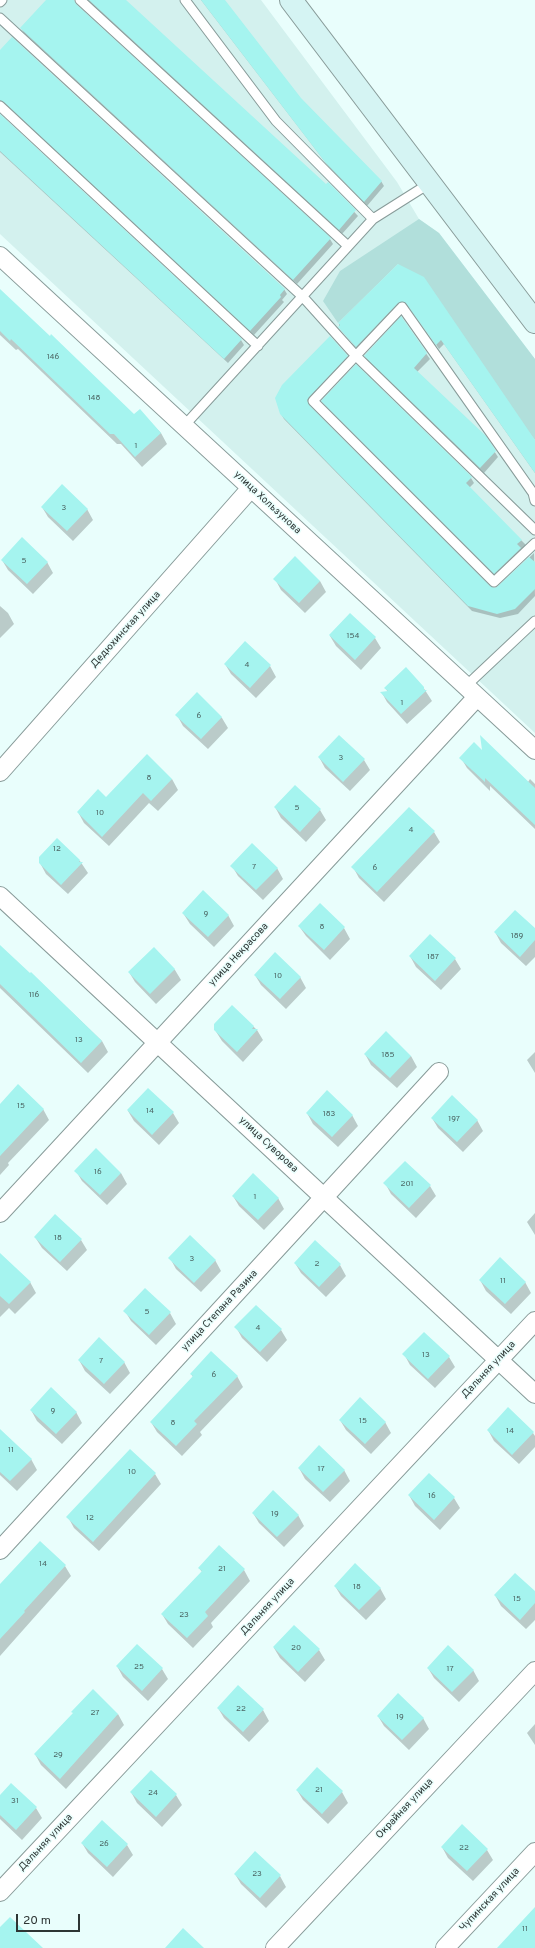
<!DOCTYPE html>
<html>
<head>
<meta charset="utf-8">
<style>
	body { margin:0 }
	#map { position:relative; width:535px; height:1948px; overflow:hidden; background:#e9fefc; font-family:Overpass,sans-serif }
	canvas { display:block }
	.scale { position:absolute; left:16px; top:1914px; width:64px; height:18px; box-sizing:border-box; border:2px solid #2d3534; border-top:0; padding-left:5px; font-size:12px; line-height:14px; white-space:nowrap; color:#2d3534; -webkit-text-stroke:3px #e9fefc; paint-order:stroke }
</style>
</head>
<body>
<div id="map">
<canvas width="535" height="1948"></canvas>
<div class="scale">20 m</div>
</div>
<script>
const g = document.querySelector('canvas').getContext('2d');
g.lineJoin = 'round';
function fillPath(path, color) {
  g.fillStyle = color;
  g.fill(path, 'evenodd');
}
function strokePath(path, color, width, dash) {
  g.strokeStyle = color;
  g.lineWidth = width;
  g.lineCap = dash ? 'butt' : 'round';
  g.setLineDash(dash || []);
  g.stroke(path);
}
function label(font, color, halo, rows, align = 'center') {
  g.font = font + ' Overpass,sans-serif';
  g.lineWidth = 3;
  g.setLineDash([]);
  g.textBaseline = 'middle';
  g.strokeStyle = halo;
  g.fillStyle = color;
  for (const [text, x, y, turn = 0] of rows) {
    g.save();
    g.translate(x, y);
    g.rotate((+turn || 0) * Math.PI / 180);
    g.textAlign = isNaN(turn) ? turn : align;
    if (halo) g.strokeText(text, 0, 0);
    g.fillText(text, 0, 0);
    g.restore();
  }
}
const built = new Path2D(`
	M0 0H261L397 182 419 219 439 233 535 359V733L0 234Z`);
const green = new Path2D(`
	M419 219 439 233 535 359V440L398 264 338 323 323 301 340 271Z`);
const shadow = new Path2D(`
	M47 0H72L79 8 330 239 333 244 297 284 24 33 21 28Z
	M86 0H124L326 185 328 184 358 216 342 234Z
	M201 0H224L300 98 381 181 384 186 367 206 329 167Z
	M0 52 284 289 287 294 282 300 284 302 254 335 8 107 0 106Z
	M0 116 241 340 244 345 228 363 0 152Z
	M423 278 535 442V473L444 344 439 349 411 308 404 306 359 351 339 327V323Z
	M0 293 134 416 140 411 161 433 167 444 142 467 121 444H117L18 349 16 350 0 335Z
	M401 318 430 359 417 372 485 437 498 457 484 473 368 361 365 356Z
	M347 356 350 361 309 406 493 589 499 587 534 553 535 596 518 614 500 618 472 611 284 419 281 414Z
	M323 401 471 478 474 483 469 488 525 544 528 549 497 578 326 406Z
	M42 507 87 509 93 520 73 541 48 517Z
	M2 560 47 562 53 573 33 594 8 570Z
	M275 579 320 581 326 592 305 613 281 590Z
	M0 606 8 613 14 624 0 638Z
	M350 614 375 638 381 648 361 670 336 646 330 636Z
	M245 642 270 666 276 677 256 698 231 674 225 664Z
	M423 687 432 701 407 724 387 702 382 693 388 692 385 688Z
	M197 694 222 718 228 728 208 749 183 726 177 715Z
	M319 757 364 760 370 770 350 791 325 768Z
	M461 758 528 782 530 779 535 784V829L490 786V791L467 768Z
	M172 779 178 790 158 811 149 803 109 846 84 823 78 812 106 799Z
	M275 807 320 810 326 820 306 842 281 818Z
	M434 832 440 842 384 902 359 878 353 867Z
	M80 861 88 873 68 894 46 874 40 863Z
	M232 866 277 868 283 879 263 900 238 876Z
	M320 905 344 928 350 939 330 960 306 936 299 926Z
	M183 913 228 915 234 926 214 947 190 924Z
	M535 930V957L526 966 501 943 495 932Z
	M0 947 30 975 31 973 102 1041 108 1052 88 1073 0 988Z
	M154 948 175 970 181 980 156 1004 135 982 129 972Z
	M410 956 455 959 461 969 441 990 416 967Z
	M255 975 300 977 306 988 286 1009 261 985Z
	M232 1006 257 1030 263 1040 243 1062 222 1041 215 1030Z
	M535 1052V1073L527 1060Z
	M365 1054 411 1056 417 1067 397 1088 371 1065Z
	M0 1105 43 1109 49 1120 8 1163 9 1165 0 1175Z
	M128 1111 173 1113 179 1123 159 1145 134 1121Z
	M307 1113 352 1115 358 1126 338 1147 313 1124Z
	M432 1118 477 1120 483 1131 463 1152 438 1128Z
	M76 1171 121 1173 127 1184 107 1205 82 1181Z
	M385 1183 430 1186 436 1196 416 1218 391 1194Z
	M233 1196 278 1198 284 1209 264 1230 239 1206Z
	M535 1213V1235L527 1222Z
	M35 1237 81 1240 87 1250 67 1271 42 1248Z
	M170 1258 215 1260 221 1271 201 1292 176 1269Z
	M295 1263 340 1265 346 1276 326 1297 301 1273Z
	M0 1264 30 1282 36 1293 15 1314 9 1308 0 1317Z
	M480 1280 525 1282 531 1293 511 1314 486 1291Z
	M125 1311 170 1313 176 1324 156 1345 131 1321Z
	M236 1327 281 1330 287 1340 267 1362 242 1338Z
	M404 1354 449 1357 455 1367 435 1388 410 1365Z
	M79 1360 124 1362 130 1373 110 1394 85 1371Z
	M191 1374 237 1376 243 1387 200 1432 202 1435 182 1456 157 1432 151 1422 193 1377Z
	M31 1410 76 1412 82 1423 62 1444 37 1421Z
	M340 1420 385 1422 391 1433 371 1454 346 1430Z
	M488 1430 533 1433 535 1436V1447L519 1464 494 1441Z
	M0 1442 31 1459 37 1470 17 1491 0 1475Z
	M299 1468 344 1470 350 1481 330 1502 305 1479Z
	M155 1474 161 1484 99 1551 74 1528 68 1517Z
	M409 1495 454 1498 460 1508 440 1530 415 1506Z
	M253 1513 298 1515 304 1526 284 1547 259 1523Z
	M40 1542 65 1566 71 1576 0 1656V1589Z
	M219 1547 244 1570 250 1581 211 1623 213 1627 193 1648 168 1624 162 1614 202 1572 199 1568Z
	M335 1586 380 1588 386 1599 366 1620 341 1596Z
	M535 1593V1620L526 1629 501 1606 495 1595Z
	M274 1648 319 1650 325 1660 305 1682 280 1658Z
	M117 1666 162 1669 168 1679 148 1701 123 1677Z
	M428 1668 473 1670 479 1681 459 1702 434 1678Z
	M238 1686 263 1710 269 1721 249 1742 224 1718 218 1708Z
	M118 1714 124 1725 66 1789 41 1765 35 1754Z
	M378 1716 423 1718 429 1729 409 1750 384 1726Z
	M535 1724V1745L527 1733Z
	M317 1768 342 1792 348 1803 328 1824 303 1800 297 1790Z
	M11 1784 36 1808 42 1818 22 1840 0 1819V1796Z
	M131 1792 176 1795 182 1805 162 1827 137 1803Z
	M82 1843 127 1845 133 1855 113 1877 88 1853Z
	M442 1847 487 1850 493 1860 473 1881 448 1858Z
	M255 1852 280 1876 286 1887 266 1908 241 1884 235 1874Z`);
const building = new Path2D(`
	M46 0H74L76 4 331 238 293 280 20 28Z
	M89 0H126L326 184 328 182 356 210 339 230Z
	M201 0H225L301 98 382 181 364 202 325 162Z
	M12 37 285 289 280 295 281 297 250 331 4 102 0 100V50Z
	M0 114 242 339 224 359 0 151Z
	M398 264 424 277 535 440V473L441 340 436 345 405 302 398 303 356 347 338 327 340 325 338 323Z
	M0 289 50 336 51 334 134 414 140 409 161 433 135 457 114 434H110L11 339 10 341 0 331Z
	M401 316 427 353 414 368 486 436 496 451 480 468 364 356Z
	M330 336 348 356 309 397 307 400 309 405 490 586 495 588 498 586 529 557 535 562V589L515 609 497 614 468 606 280 414 275 398 282 385Z
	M356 364 472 477 466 483 522 540 517 544 521 548 494 574 321 401Z
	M62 484 88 509 67 531 41 507Z
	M22 537 48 562 27 584 1 560Z
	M295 556 320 581 299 603 273 579Z
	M350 613 376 637 355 660 329 635Z
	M245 641 271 665 250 688 224 664Z
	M406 667 424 687V690H427L401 714 380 692 388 691 384 688Z
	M197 692 222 717 201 739 175 715Z
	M339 735 365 759 343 782 318 757Z
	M480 735 535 788V825L485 778V782L459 758 474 742 482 750Z
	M147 754 172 779 151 801 143 793 102 837 77 812 98 789 106 797Z
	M295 785 321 809 300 832 274 807Z
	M409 807 435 831 377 892 351 867Z
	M57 838 80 860 79 862H83L61 885 39 863V857Z
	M252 843 278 868 256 890 230 866Z
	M203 890 229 915 208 937 182 913Z
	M320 903 345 927 324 950 298 926Z
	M515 910 535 928V940L520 957 494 932Z
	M430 934 456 958 435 981 409 956Z
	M0 945 30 973 31 972 102 1041 81 1063 0 984Z
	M154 947 175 969 150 994 128 972Z
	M275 952 301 977 280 999 254 975Z
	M232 1005 254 1026 252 1029H258L237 1052 214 1030V1024Z
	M386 1031 411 1056 390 1078 364 1054Z
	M18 1084 44 1109 0 1156V1104Z
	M148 1088 174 1112 152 1135 127 1110Z
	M327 1090 353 1115 332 1137 306 1113Z
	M452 1095 478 1120 457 1142 431 1118Z
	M96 1148 121 1173 100 1195 74 1171Z
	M405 1161 431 1185 409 1208 383 1183Z
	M253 1173 279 1198 258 1220 232 1196Z
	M55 1214 82 1239 60 1262 34 1237Z
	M190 1235 216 1260 194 1283 168 1258Z
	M315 1240 341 1264 319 1287 294 1263Z
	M0 1253 31 1282 9 1304 0 1296Z
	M500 1257 526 1282 505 1304 479 1280Z
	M145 1288 171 1312 149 1335 123 1311Z
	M256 1305 282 1329 260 1352 234 1327Z
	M424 1332 450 1356 428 1379 402 1354Z
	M99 1337 125 1362 104 1384 78 1360Z
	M211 1351 238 1376 194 1421 197 1424 176 1446 150 1422 193 1376 190 1374Z
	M51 1387 77 1412 56 1434 30 1410Z
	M360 1397 386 1422 365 1444 339 1420Z
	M508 1407 534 1432 512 1455 487 1430Z
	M0 1429 32 1459 10 1481 0 1472Z
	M319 1445 345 1470 323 1492 298 1468Z
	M130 1449 156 1473 93 1542 66 1517Z
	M429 1473 455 1497 434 1520 408 1495Z
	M273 1490 299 1515 277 1537 252 1513Z
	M40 1541 66 1565 24 1611 25 1612 0 1639V1584Z
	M219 1545 245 1569 205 1612 208 1616 187 1638 161 1614 202 1571 198 1568Z
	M355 1563 381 1588 359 1610 334 1586Z
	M515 1573 535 1591V1603L520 1620 494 1595Z
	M294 1625 320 1649 298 1672 273 1647Z
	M137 1644 163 1668 142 1691 116 1666Z
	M448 1645 474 1670 452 1692 427 1668Z
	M238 1685 264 1709 243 1732 217 1708Z
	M93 1689 118 1714 60 1779 34 1754 73 1713 71 1712Z
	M398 1693 424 1718 402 1740 377 1716Z
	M317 1767 343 1791 322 1814 296 1790Z
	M151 1770 177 1794 156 1817 130 1792Z
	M11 1783 37 1807 16 1830 0 1815V1795Z
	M102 1820 128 1844 107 1867 81 1843Z
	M462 1824 488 1849 467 1871 441 1847Z
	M255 1851 281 1875 260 1898 234 1874Z
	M535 1907V1948H497Z
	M10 1917 43 1948H0V1927Z
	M183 1928 204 1948H165Z`);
const service = new Path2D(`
	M80 0 348 246
	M185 0 276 121 373 219
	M0 2 2 0
	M0 18 303 297 356 356 535 530
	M0 106 258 346
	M184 426 373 219 430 183
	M535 501 533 493 402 307 313 401 494 582 535 543
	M466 686 535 621`);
const minor = new Path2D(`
	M0 256 535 750
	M0 772 251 488
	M0 896 535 1394
	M0 1213 477 697
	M0 1550 439 1072
	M0 1892 535 1321
	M275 1948 535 1671
	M445 1948 535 1852`);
const secondary = new Path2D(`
	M291 0 535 322`);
const numberNames = [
	["146",53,357],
	["148",94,398],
	["1",136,446],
	["3",64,508],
	["5",24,561],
	["154",353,636],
	["4",247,665],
	["1",402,703],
	["6",199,716],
	["3",341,758],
	["8",149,778],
	["5",297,808],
	["10",100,813],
	["4",411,830],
	["12",57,849],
	["7",254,867],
	["6",375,868],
	["9",206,914],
	["8",322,927],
	["189",517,936],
	["187",433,957],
	["10",278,976],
	["116",34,995],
	["13",79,1040],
	["185",388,1055],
	["15",21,1106],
	["14",150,1111],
	["183",329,1114],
	["197",454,1119],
	["16",98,1172],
	["201",407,1184],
	["1",255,1197],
	["18",58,1238],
	["3",192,1259],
	["2",317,1264],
	["11",503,1281],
	["5",147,1312],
	["4",258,1328],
	["13",426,1355],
	["7",101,1361],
	["6",214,1375],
	["9",53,1411],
	["15",363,1421],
	["8",173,1423],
	["14",510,1431],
	["11",11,1450],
	["17",321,1469],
	["10",132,1472],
	["16",432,1496],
	["19",275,1514],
	["12",90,1518],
	["14",43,1564],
	["21",222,1569],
	["18",357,1587],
	["15",517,1599],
	["23",184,1615],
	["20",296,1648],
	["25",139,1667],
	["17",450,1669],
	["22",241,1709],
	["27",95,1713],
	["19",400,1717],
	["29",58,1755],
	["21",319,1790],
	["24",153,1793],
	["31",15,1801],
	["26",104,1844],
	["22",464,1848],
	["23",257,1874],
	["11",525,1929]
];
const streetNames = [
	["улица Хользунова",267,503,43],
	["Дедюхинская улица",126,630,-48],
	["улица Некрасова",239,955,-47],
	["улица Суворова",268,1145,43],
	["улица Степана Разина",220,1311,-47],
	["Дальняя улица",489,1370,-47],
	["Дальняя улица",268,1607,-47],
	["Окрайная улица",405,1809,-47],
	["Дальняя улица",46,1843,-47],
	["Чупинская улица",490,1900,-47]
];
fillPath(built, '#d3f1ee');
fillPath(green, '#b1dfdb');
fillPath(shadow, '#0003');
fillPath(building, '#a5f4ef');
strokePath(service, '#889b99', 11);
strokePath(minor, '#889b99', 20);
strokePath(secondary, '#889b99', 24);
strokePath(service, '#fff', 9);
strokePath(minor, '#fff', 18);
strokePath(secondary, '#d5f4f3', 22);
label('8px', '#4b6563', null, numberNames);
label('10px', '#2d3534', '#e9fefc', streetNames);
</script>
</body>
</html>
